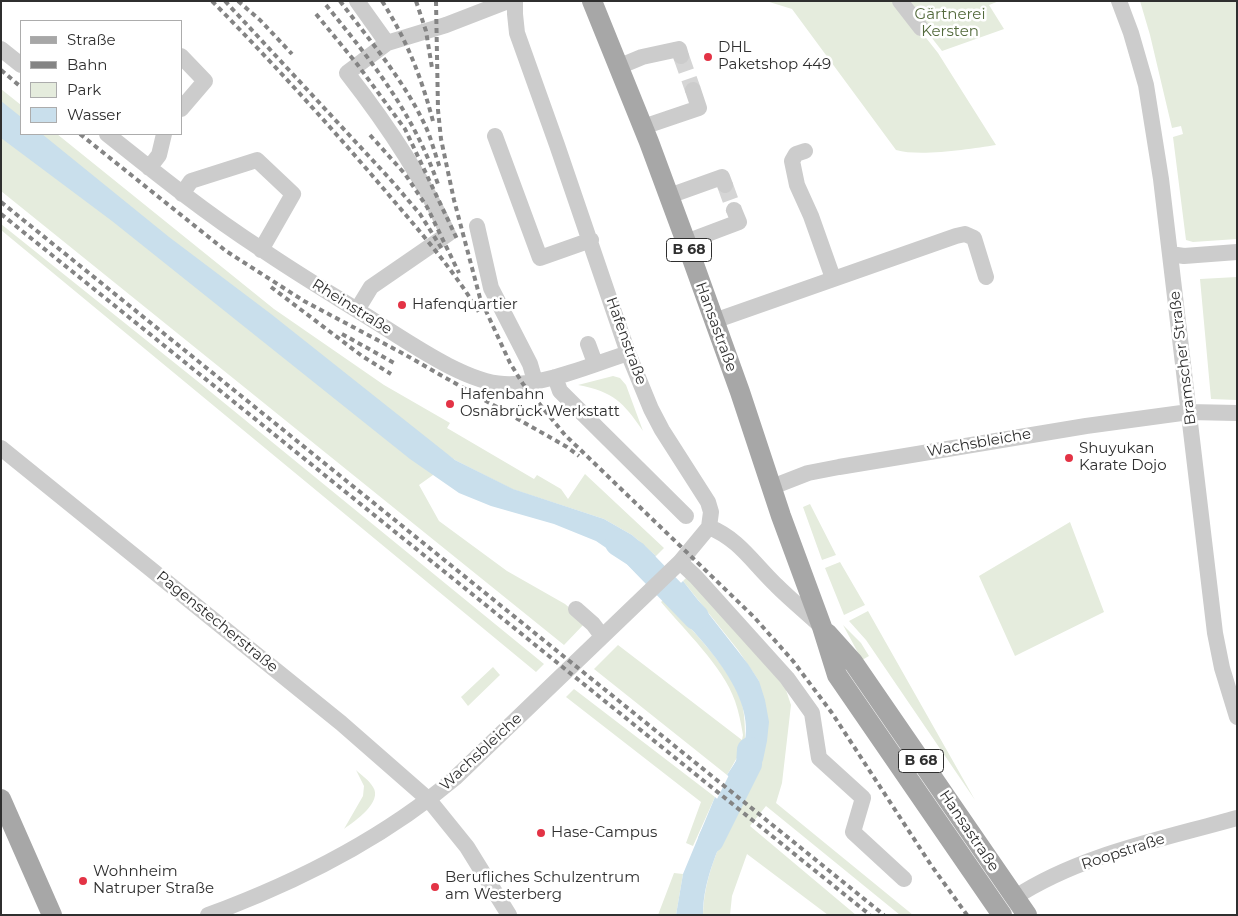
<!DOCTYPE html>
<html>
<head>
<meta charset="utf-8">
<style>
	body { margin:0 }
	#map { position:relative; width:1238px; height:916px; overflow:hidden; background:#fff; font-family:Montserrat,sans-serif }
	canvas { display:block }
	.frame { position:absolute; inset:0; border:2px solid #2f2f2f; pointer-events:none }
	.legend { position:absolute; left:20px; top:20px; width:162px; height:115px; box-sizing:border-box; background:#fff; border:1px solid #acacac; margin:0; padding:6px 9px; list-style:none; font-size:15px; color:#2f2f2f }
	.legend li { display:flex; align-items:center; gap:10px; height:25px }
	.legend b { width:25px; border:1px solid #acacac }
</style>
</head>
<body>
<div id="map">
<canvas width="1238" height="916"></canvas>
<div class="frame"></div>
<ul class="legend">
<li><b style="height:6px;background:#a7a7a7"></b>Straße</li>
<li><b style="height:6px;background:#848484"></b>Bahn</li>
<li><b style="height:14px;background:#e5ecdd"></b>Park</li>
<li><b style="height:14px;background:#c9dfec"></b>Wasser</li>
</ul>
</div>
<script>
const g = document.querySelector('canvas').getContext('2d');
g.lineJoin = 'round';
function fillPath(path, color) {
  g.fillStyle = color;
  g.fill(path, 'evenodd');
}
function strokePath(path, color, width, dash) {
  g.strokeStyle = color;
  g.lineWidth = width;
  g.lineCap = dash ? 'butt' : 'round';
  g.setLineDash(dash || []);
  g.stroke(path);
}
function label(font, color, halo, rows, align = 'center') {
  g.font = font + ' Montserrat,sans-serif';
  g.lineWidth = 5;
  g.setLineDash([]);
  g.textBaseline = 'middle';
  g.strokeStyle = halo;
  g.fillStyle = color;
  for (const [text, x, y, turn = 0] of rows) {
    g.save();
    g.translate(x, y);
    g.rotate((+turn || 0) * Math.PI / 180);
    g.textAlign = isNaN(turn) ? turn : align;
    if (halo) g.strokeText(text, 0, 0);
    g.fillText(text, 0, 0);
    g.restore();
  }
}
const green = new Path2D(`
	M766 1H897L938 53 996 145C970 149 920 157 896 150L792 9Z
	M903 1H999L989 5 1004 29 942 51Z
	M1140 1H1237V239L1193 242 1186 240 1173 137 1183 134 1181 126 1172 128 1150 35Z
	M1 89 21 105V134H57L274 309 384 385 450 423 447 428 534 479 537 475 561 489 568 499 585 474 664 548 656 556 632 535 604 519 512 489 455 460 439 449 433 475 419 485 439 521 507 571 565 604 586 622 564 645 1 191Z
	M1 224 201 384 544 664 536 672 1 230Z
	M1237 277V400L1211 399 1200 279Z
	M613 376 620 378 626 385 643 431C623 402 614 392 578 385Z
	M810 504 836 555 822 560 803 507Z
	M1070 522 1104 612 1015 656 979 576Z
	M840 562 865 605 844 615 825 568Z
	M688 576 783 681 791 705 782 783 776 803 913 915H900L766 806 750 826 856 915H828L747 854 732 896 730 915H703C704 867 730 823 751 782L738 756 727 775 594 669 618 645 742 740 743 735C741 724 739 712 735 701 723 666 684 630 661 602L664 599C687 625 730 667 741 700 745 713 745 728 745 742L759 681 738 650 683 581Z
	M868 611 975 800 866 640 849 621Z
	M843 625 861 643 869 656 862 660Z
	M493 667 500 675 468 706 461 697Z
	M574 689 715 797 693 846 686 843 701 802 566 697Z
	M356 770C361 775 369 780 373 787 383 802 355 821 344 829L363 796 364 786Z
	M674 873 683 874 676 915H658Z`);
const water = new Path2D(`
	M1 101 21 117V134H42L169 237 271 314 455 460 513 489 604 519 632 535 656 556 637 574 621 558 596 541 554 524 491 506 459 493 410 459 112 221 1 138Z
	M683 581 748 664 759 681 765 700 769 722 767 741 763 760 747 791 727 775C733 765 743 753 745 741 755 689 695 634 664 599Z
	M715 797 734 813C720 845 703 878 703 915H676L683 874Z`);
const river = new Path2D(`
	M618 543 635 554 696 617
	M711 840 749 764 750 750`);
const minorTunnel = new Path2D(`
	M681 56 693 90
	M725 185 734 210`);
const minor = new Path2D(`
	M357 1 387 43
	M900 1 921 28
	M1119 1 1131 33 1146 85 1161 179 1215 633 1222 668 1237 717
	M1 49 21 65
	M181 56 205 81 181 109
	M618 67 642 57 679 49 681 56
	M643 127 699 108 693 90
	M107 134C157 174 207 214 261 249 299 275 338 298 376 322 410 343 465 382 504 384 543 386 592 365 628 353
	M495 136 540 258 591 240
	M805 151 796 154 792 161 797 185 811 216 833 278
	M149 168 159 155 164 134
	M182 194 191 181 257 160 293 194 261 250
	M669 196 722 177 725 185
	M477 226 491 288 530 364 535 381
	M686 242 739 222 734 210
	M1170 254 1184 256 1237 252
	M357 310 371 287 448 234C422 176 386 123 347 73L387 43 446 25 508 1
	M714 321 956 236 965 234 974 238 986 277
	M588 344 595 363
	M555 377 560 391 686 516
	M1 448 341 723 429 800 467 847 509 915
	M772 487 808 473 839 467 1086 426 1189 412 1237 413
	M709 527C739 539 753 563 776 585 791 600 807 613 822 627
	M680 562 696 577 787 678 812 713 819 758 863 798 853 832 904 879
	M576 609 593 624 602 636
	M1014 898C1079 855 1163 839 1237 818
	M208 915C295 883 384 838 455 778L680 562 709 527 711 512 708 502 662 430 651 409 628 353 557 145 517 33 515 14V1`);
const major = new Path2D(`
	M592 1 649 142 686 242 740 392 781 516 822 627 837 675 1002 915
	M827 633 853 662 1027 915
	M1 799 52 915`);
const rail = new Path2D(`
	M212 1C273 63 332 128 388 194 421 233 454 270 480 314
	M225 1 390 179 420 214 442 249
	M238 1 260 20 292 54
	M340 1C370 41 403 79 425 125 431 138 435 154 440 168
	M382 1C408 42 422 79 434 125
	M416 1 426 31 432 68
	M436 1 438 110 441 139 454 200 480 298 510 363 523 384 565 435 754 617 793 661 832 713 931 865 967 915
	M326 5C374 64 414 114 439 187
	M316 14 357 64 405 129 457 239
	M1 70 21 87
	M80 134 226 251 304 301 402 353 567 447 579 456
	M370 135 405 174 427 207 459 273
	M1 202 884 915
	M1 214 870 915
	M271 287 362 356 391 374
	M342 334 396 364`);
const markers = [
	[708,57,5,"#e33345"],
	[402,305,5,"#e33345"],
	[450,404,5,"#e33345"],
	[1069,458,5,"#e33345"],
	[541,833,5,"#e33345"],
	[83,881,5,"#e33345"],
	[435,887,5,"#e33345"]
];
const shields = [
	[689,250,45],
	[921,761,45]
];
const shieldNames = [
	["B 68",689,250],
	["B 68",921,761]
];
const parkNames = [
	["Gärtnerei",950,15],
	["Kersten",950,32]
];
const poiNames = [
	["DHL",718,48],
	["Paketshop 449",718,65],
	["Hafenquartier",412,305],
	["Hafenbahn",460,395],
	["Osnabrück Werkstatt",460,412],
	["Shuyukan",1079,449],
	["Karate Dojo",1079,466],
	["Hase-Campus",551,833],
	["Wohnheim",93,872],
	["Natruper Straße",93,889],
	["Berufliches Schulzentrum",445,878],
	["am Westerberg",445,895]
];
const streetNames = [
	["Rheinstraße",352,307,32],
	["Hansastraße",716,327,70],
	["Hafenstraße",626,341,70],
	["Bramscher Straße",1183,358,-97],
	["Wachsbleiche",979,443,-10],
	["Pagenstecherstraße",217,622,39],
	["Wachsbleiche",481,752,-43],
	["Hansastraße",969,831,56],
	["Roopstraße",1123,852,-18]
];
fillPath(green, '#e5ecdd');
fillPath(water, '#c9dfec');
strokePath(river, '#c9dfec', 26);
strokePath(minorTunnel, '#d5d5d5', 16, [16, 8]);
strokePath(minor, '#ccc', 16);
strokePath(major, '#a7a7a7', 20);
strokePath(rail, '#848484', 4, [5, 4]);
for (const [x, y, r, color] of markers) {
  const dot = new Path2D();
  dot.arc(x, y, r, 0, 2 * Math.PI);
  g.fillStyle = color;
  g.fill(dot);
  strokePath(dot, '#fff', 2);
}
for (const [x, y, w] of shields) {
  const box = new Path2D();
  box.roundRect(x - w / 2, y - 11.5, w, 23, 4);
  g.fillStyle = '#fff';
  g.fill(box);
  strokePath(box, '#2f2f2f', 1);
}
label('bold 14px', '#2f2f2f', null, shieldNames);
label('15px', '#536a3c', '#fff', parkNames);
label('15px', '#2f2f2f', '#fff', poiNames, 'left');
label('15px', '#2f2f2f', '#fff', streetNames);
</script>
</body>
</html>
